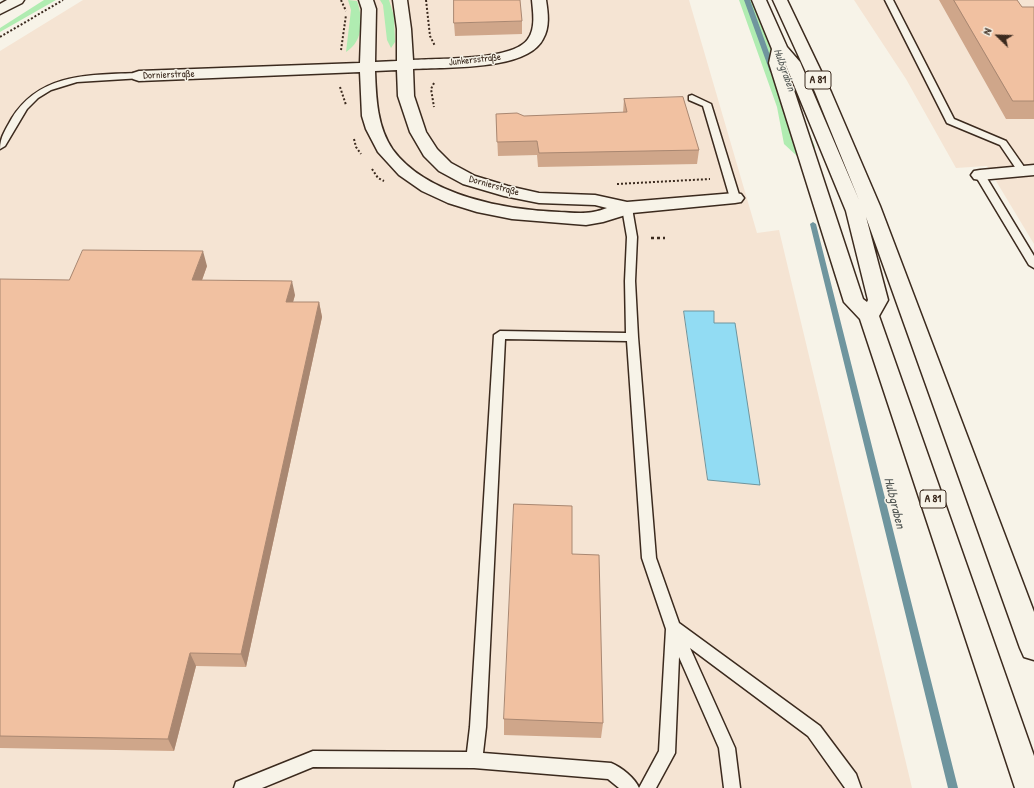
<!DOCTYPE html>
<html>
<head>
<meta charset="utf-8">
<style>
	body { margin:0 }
	#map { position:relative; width:1034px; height:788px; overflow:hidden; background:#f7f3e8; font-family:"Patrick Hand",sans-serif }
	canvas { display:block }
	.north { position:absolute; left:978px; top:16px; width:40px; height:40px; -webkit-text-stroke:3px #f7f3e8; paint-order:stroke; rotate:293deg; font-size:11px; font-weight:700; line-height:16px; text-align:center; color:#3b2a1e }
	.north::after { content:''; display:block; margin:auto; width:14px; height:18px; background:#3b2a1e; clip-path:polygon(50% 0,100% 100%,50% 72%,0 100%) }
</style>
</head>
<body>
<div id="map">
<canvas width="1034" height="788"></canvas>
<div class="north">N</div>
</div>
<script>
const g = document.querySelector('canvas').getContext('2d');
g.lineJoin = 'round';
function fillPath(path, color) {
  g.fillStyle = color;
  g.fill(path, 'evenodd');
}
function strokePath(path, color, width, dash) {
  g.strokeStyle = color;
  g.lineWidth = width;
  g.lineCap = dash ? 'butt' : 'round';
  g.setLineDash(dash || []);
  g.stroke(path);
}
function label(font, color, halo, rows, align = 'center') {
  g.font = font + ' "Patrick Hand",sans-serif';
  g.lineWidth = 3;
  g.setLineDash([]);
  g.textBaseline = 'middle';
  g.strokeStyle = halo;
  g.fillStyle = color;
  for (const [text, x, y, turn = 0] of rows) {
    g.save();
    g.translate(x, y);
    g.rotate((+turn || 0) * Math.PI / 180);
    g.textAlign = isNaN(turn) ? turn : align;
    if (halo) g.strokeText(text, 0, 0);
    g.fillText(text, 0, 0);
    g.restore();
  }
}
const built = new Path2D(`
	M83 0H689L757 233 779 230 912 788H0V51Z
	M854 0H1034V244L987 166 956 168 906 79Z`);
const green = new Path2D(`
	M44 0H56L0 32V28Z
	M348 0 357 1C363 18 364 41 346 52L351 10Z
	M380 0H389L394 16 395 42 391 48 387 40 383 5Z
	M739 0H755L815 147 812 156H797L784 144 777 107Z`);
const water = new Path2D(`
	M684 311H714V323H735L760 485 708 480Z`);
const stream = new Path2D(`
	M744 0H750L776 72 775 73 770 72Z
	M813 222 816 224 958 788H948L810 224Z`);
const pathFar1 = new Path2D(`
	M341 0 346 11
	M426 0 430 36 435 46
	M0 37 63 0
	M341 50 346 15
	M434 83 431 89 434 107
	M340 87 346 105
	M354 139 356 147 361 154
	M372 169 378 178 384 181
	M617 184 710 179`);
const path = new Path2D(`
	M651 238H665`);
const lane = new Path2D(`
	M885 0H893L954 119 1006 141 1027 171 1025 173H1019L1000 145 947 123Z
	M139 73 142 74V78L77 82 51 90 38 98 27 109 5 146 0 149C0 137 6 129 12 118 41 72 91 75 139 73Z
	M692 95 711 104 740 198 738 200 735 201 730 198 703 106 689 100V96Z
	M980 172 985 175 1034 256V268L1029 265 975 175Z
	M627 205 632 208 637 237 635 281 638 337 656 558 679 623 820 726 856 774 861 788H845L808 736 690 648 735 748 740 788H724L719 748 679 657 675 753 656 788H619L608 779 474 768 313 767 262 788H234L236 782 313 751 467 752 470 727 494 335 500 331 626 333 625 281 627 237 622 208ZM505 339 627 341 642 558 666 629 659 751 639 788C635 778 621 767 611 763L483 753 486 727Z`);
const street = new Path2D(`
	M359 0H373L376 9 375 62 397 61V29L393 0H407L411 29 413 60C439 58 513 61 528 39 536 28 533 12 532 0H546C548 13 550 27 543 39 527 71 445 67 413 69L414 96 426 132 437 149 451 163 475 176 508 186 539 193 595 195 627 202 735 193 741 194 744 198 741 202 735 203 632 213 603 222 586 225 512 219 477 212 448 203 422 191 399 175 378 152 366 129 362 116 360 72 139 81 133 79 131 76 133 73 139 71 360 63 362 9ZM397 70 398 96 410 132 424 156 439 171 463 184 504 196 539 203 595 205 607 208C590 215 576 213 559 212 506 210 427 196 393 150 377 127 376 98 375 71Z
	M1034 165V175L980 180 974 179 971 175 974 171 980 170Z`);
const primary = new Path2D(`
	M7 0H24L22 3 0 14V4Z`);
const highway = new Path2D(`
	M752 0H766L787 47 800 62 859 200 815 92 773 0H787L831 92 880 206 1034 612V660L1024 657 1020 648 866 217 888 300 879 316 1034 756V788H1015L860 319 844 302 769 63 772 49ZM785 63 846 211 868 300 867 302 863 299Z`);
const wall = new Path2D(`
	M939 0H1017L1022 7H1034V119H1006Z
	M522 21V34L455 36 454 23Z
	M624 99 699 150 697 164 538 167 537 155 498 156 496 114 524 116 623 113Z
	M207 266 202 280 295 295 293 302H319L322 317 246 667 196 666 174 751 0 748V279L69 280Z
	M572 554 603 723 601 738 504 735V719Z`);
const shadedWall = new Path2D(`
	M203 251 207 266 197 294 192 280Z
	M292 281 295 295 289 316 286 302Z
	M319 302 322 317 246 667 241 654Z
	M190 653 196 666 174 751 168 739Z`);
const building = new Path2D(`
	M454 0H520L522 21 454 23Z
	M954 0H1017L1022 7H1034V101H1013Z
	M683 97 699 150 539 153 537 141 497 142 496 114 517 113 524 116 627 112 624 99Z
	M83 250 203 251 192 280 292 281 286 302H319L241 654 190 653 168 739 0 736V279L69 280Z
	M514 504 572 506V554L599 555 603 723 504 719Z`);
const farStreetnames = [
	["Junkersstraße",475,60,-6],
	["Dornierstraße",169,75,-2],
	["Dornierstraße",494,186,16]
];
const farWaternames = [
	["Hulbgraben",784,70,70]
];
const shields = [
	[818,80,26],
	[933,499,26]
];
const shieldNames = [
	["A 81",818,80],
	["A 81",933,499]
];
const waterNames = [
	["Hulbgraben",894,503,76]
];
fillPath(built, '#f5e4d3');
fillPath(green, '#b0ecb1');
fillPath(water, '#92dcf3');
strokePath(water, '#6f959e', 1);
fillPath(stream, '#6f959e');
strokePath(lane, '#3b2a1e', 3);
strokePath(street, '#3b2a1e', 3);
strokePath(primary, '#3b2a1e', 3);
strokePath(highway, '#3b2a1e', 3);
strokePath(pathFar1, '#3b2a1e', 2, [2, 2]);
strokePath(path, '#3b2a1e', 2.5, [3, 3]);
fillPath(lane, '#f7f3e8');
fillPath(street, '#f7f3e8');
fillPath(primary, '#f7f3e8');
fillPath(highway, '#f7f3e8');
fillPath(wall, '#cfa68a');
fillPath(shadedWall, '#a98771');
fillPath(building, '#f1c1a1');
strokePath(building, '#a98771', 1);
label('10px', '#3b2a1e', '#f7f3e8', farStreetnames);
label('italic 11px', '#515653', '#f7f3e8', farWaternames);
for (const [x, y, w] of shields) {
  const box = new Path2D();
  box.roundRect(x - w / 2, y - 9, w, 18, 3);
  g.fillStyle = '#f7f3e8';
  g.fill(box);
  strokePath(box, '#3b2a1e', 1);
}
label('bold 11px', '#3b2a1e', null, shieldNames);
label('italic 13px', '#515653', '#f7f3e8', waterNames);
</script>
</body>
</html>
